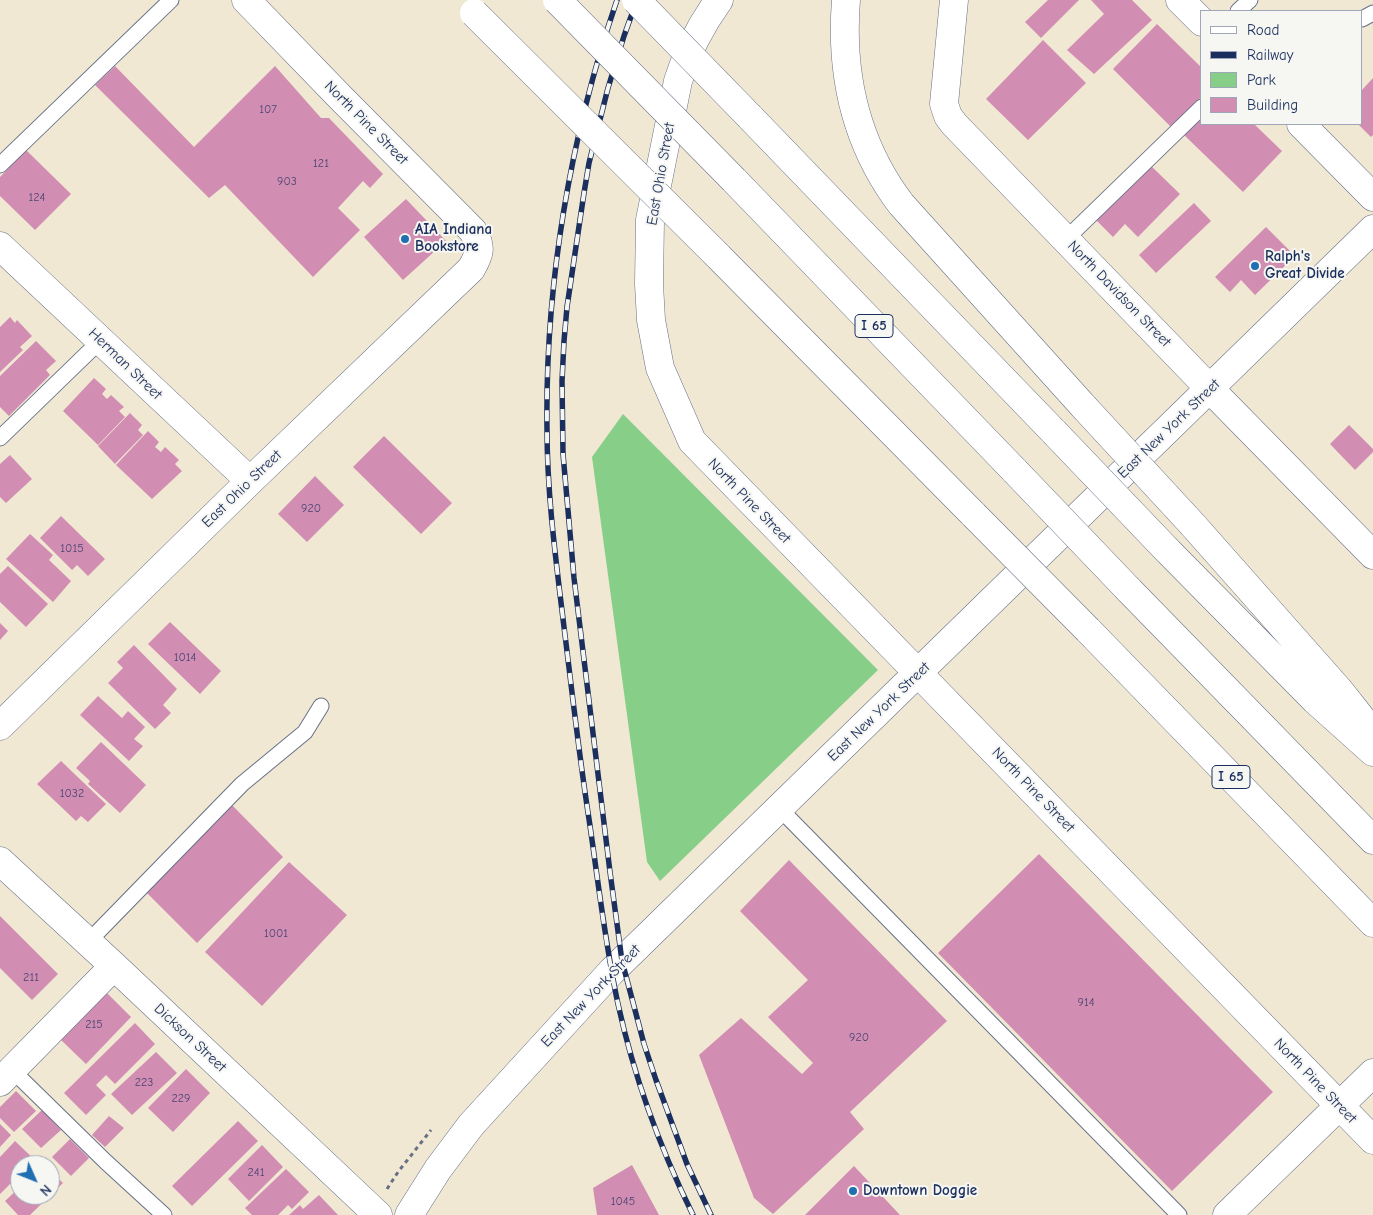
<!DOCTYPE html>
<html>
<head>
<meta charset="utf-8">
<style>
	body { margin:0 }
	#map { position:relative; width:1373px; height:1215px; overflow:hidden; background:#f1e8d3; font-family:"Comic Neue",sans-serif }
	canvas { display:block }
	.legend { position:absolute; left:1200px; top:10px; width:162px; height:115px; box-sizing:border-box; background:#f6f6f2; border:1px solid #9ea6b7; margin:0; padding:6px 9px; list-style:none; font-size:15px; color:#1b2f5e }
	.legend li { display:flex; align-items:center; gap:10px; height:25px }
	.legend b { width:25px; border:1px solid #9ea6b7 }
	.north { position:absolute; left:10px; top:1155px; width:50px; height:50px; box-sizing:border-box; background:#f6f6f2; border:1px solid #9ea6b7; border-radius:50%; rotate:134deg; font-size:14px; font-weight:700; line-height:20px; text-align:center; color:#1b2f5e }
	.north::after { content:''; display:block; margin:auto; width:18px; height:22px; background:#1f6fb2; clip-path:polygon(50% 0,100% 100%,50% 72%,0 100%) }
</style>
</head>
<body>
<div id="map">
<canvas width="1373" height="1215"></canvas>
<ul class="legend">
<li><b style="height:6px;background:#fff"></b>Road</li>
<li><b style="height:6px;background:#1b2f5e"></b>Railway</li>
<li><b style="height:14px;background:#87ce89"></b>Park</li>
<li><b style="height:14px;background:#d28db3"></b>Building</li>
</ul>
<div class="north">N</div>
</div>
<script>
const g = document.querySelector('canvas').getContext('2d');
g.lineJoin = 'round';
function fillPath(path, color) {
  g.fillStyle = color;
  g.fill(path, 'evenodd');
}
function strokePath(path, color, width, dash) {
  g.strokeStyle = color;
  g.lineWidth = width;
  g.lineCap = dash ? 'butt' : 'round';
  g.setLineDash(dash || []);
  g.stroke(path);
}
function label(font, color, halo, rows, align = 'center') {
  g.font = font + ' "Comic Neue",sans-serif';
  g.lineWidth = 4;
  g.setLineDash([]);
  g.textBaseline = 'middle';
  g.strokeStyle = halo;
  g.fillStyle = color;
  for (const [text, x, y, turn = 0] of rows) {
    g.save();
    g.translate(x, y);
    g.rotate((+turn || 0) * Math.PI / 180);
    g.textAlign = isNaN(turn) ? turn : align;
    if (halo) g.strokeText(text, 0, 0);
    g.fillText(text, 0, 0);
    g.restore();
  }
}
const green = new Path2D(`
	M623 414 878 670 660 881 647 862 592 457Z`);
const building = new Path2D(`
	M1048 0H1079L1041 38 1025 22Z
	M1091 0H1132L1152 20 1094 74 1067 50 1104 14Z
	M1157 24 1202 68V96L1171 127 1113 69Z
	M1043 40 1086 83 1028 140 986 99Z
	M115 66 194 147 275 66 321 118H329L383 174 370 188 363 181 338 208 360 230 313 277 225 185 209 198 95 85Z
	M1373 78V135L1371 137 1358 124H1362V90Z
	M1202 116V124H1254L1282 151 1243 192 1183 134Z
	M26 150 71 194 35 230 0 196V177Z
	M1150 165 1180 194 1138 237 1125 224 1113 237 1096 220Z
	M406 199 446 241 403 280 364 237Z
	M1194 203 1211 221 1156 273 1139 255Z
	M1266 227 1295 256 1255 295 1241 280 1230 292 1215 277Z
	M10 317 15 323 17 320 32 336 20 347 23 350 0 372V327Z
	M36 341 56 361 46 370 50 375 9 416 0 407V376Z
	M94 378 106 389 102 394 107 399 111 395 124 407 119 411 125 417 98 445 63 411Z
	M130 413 142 425 138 430 143 435 115 464 98 446Z
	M1349 425 1373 449V452L1355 470 1330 444Z
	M148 431 159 442 155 447 161 452 165 447 179 460 175 464 182 471 152 499 116 465Z
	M384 436 452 503 421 534 353 467Z
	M10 455 32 479 6 503 0 497V464Z
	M315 476 344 505 307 542 278 514Z
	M61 516 105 559 88 576 77 565 72 570 40 538Z
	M30 534 53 555 49 560 71 581 53 602 6 559Z
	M8 566 48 604 26 627 0 602V574Z
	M170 622 221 671 200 694 148 644Z
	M0 623 8 631 0 640Z
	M134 645 177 689 163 705 171 713 155 729 108 683 123 668 117 662Z
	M98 696 122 718 128 711 145 727 134 739 143 746 129 761 80 715Z
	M101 742 146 785 120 813 88 784 90 781 76 768Z
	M61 761 106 804 88 822 81 816 76 821 37 784Z
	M232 805 283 857 197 943 145 891Z
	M1039 854 1273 1092 1172 1191 938 953Z
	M789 860 947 1021 850 1112 864 1129 773 1214 754 1198 699 1055 741 1018 802 1074 813 1063 768 1017 808 980 740 911Z
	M289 862 347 915 262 1006 205 952Z
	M0 916 58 974 32 1000 0 968Z
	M107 993 131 1017 86 1064 61 1040Z
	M135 1023 155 1044 115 1084 106 1075 96 1085 106 1095 86 1115 64 1093Z
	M156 1052 177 1073 132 1115 111 1094Z
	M186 1069 210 1093 173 1132 148 1108Z
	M16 1091 36 1111 14 1132 0 1118V1107Z
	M42 1110 61 1130 41 1148 22 1129Z
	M109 1116 124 1128 105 1147 92 1135Z
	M238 1121 258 1141 192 1206 172 1186Z
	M0 1124 11 1135 0 1147Z
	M70 1139 89 1158 71 1176 52 1157Z
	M15 1141 38 1163 36 1165H20V1181L14 1187 10 1184 0 1194V1157Z
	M262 1145 283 1167 249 1201 228 1179Z
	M632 1165 659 1215H597L593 1188Z
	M854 1166 900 1215H805Z
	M286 1169 309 1192 292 1209 288 1205 278 1215H252L245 1208Z
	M50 1170 63 1183 30 1215H18L5 1201 20 1187V1195H50Z
	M319 1195 338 1215H289L300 1205 303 1209Z`);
const path = new Path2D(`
	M387 1189 398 1172 431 1130`);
const service = new Path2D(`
	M1238 11 1250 0
	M1362 19 1373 13
	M0 165 171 0
	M1066 239 1202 107
	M0 438 100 341
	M780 809 1179 1215
	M88 942 242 784 305 732 321 706
	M12 1070 106 1162 164 1215`);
const minor = new Path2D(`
	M954 0 944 104 948 116 954 124 1210 389
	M1180 0 1202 22
	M1301 124 1373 197
	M0 246 250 481
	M0 726 250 481 471 269C480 254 482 247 473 231L340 97 246 0
	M0 861 114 966 378 1215
	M0 1082 114 966`);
const tertiary = new Path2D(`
	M1227 1215 1373 1073`);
const secondary = new Path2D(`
	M719 0C701 25 687 52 678 81L650 220 649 284 651 320 660 368 692 441 1373 1140
	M1210 389 1373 555
	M409 1215 438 1169 471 1125 612 971 1373 229`);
const motorway = new Path2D(`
	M846 0C840 75 855 143 901 204L1084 407
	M750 117 1054 432
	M734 180 1015 471
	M717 255 974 515
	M1193 525 1339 690 1373 733
	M1167 550 1315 700 1373 752
	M1128 589 1373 840
	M1088 630 1373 923`);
const rail = new Path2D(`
	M617 0C570 137 545 284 547 429 547 495 556 561 564 627 572 691 579 755 589 819 598 880 605 943 618 1004 634 1077 660 1148 693 1215
	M637 0 624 36 608 88 589 163 584 193 567 307 564 341 562 381 563 454 574 578 610 872 622 961 644 1044 656 1080 687 1164 711 1215`);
const motorwayBridge = new Path2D(`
	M557 0 734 180
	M636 0 750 117
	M474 13 717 255
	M1084 407 1193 525
	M1054 432 1167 550
	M1015 471 1128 589
	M974 515 1088 630`);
const markers = [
	[405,239,5,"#1f6fb2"],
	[1255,266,5,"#1f6fb2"],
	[853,1191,5,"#1f6fb2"]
];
const numberNames = [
	["107",268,110],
	["121",321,164],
	["903",287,182],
	["124",37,198],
	["920",311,509],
	["1015",72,549],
	["1014",185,658],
	["1032",72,794],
	["1001",276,934],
	["211",31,978],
	["914",1086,1003],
	["215",94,1025],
	["920",859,1038],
	["223",144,1083],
	["229",181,1099],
	["241",256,1173],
	["1045",623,1202]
];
const shields = [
	[874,326,38],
	[1231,777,38]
];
const shieldNames = [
	["I 65",874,326],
	["I 65",1231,777]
];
const streetNames = [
	["North Pine Street",366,123,45],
	["East Ohio Street",661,174,-80],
	["North Davidson Street",1119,294,46],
	["Herman Street",125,364,44],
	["East New York Street",1169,429,-44],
	["East Ohio Street",242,489,-44],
	["North Pine Street",749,501,46],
	["East New York Street",879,712,-44],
	["North Pine Street",1033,790,46],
	["East New York Street",591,996,-46],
	["Dickson Street",190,1038,43],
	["North Pine Street",1315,1081,46]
];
const poiNames = [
	["AIA Indiana",415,230],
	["Bookstore",415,247],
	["Ralph's",1265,257],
	["Great Divide",1265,274],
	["Downtown Doggie",863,1191]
];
fillPath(green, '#87ce89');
fillPath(building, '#d28db3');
strokePath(service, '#667087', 17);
strokePath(minor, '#667087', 29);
strokePath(tertiary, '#667087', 29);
strokePath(secondary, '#667087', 29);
strokePath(motorway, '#667087', 29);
strokePath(path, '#667087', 3, [4, 4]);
strokePath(service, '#fff', 15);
strokePath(minor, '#fff', 28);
strokePath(tertiary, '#fff', 28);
strokePath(secondary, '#fff', 28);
strokePath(motorway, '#fff', 28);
strokePath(rail, '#1b2f5e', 5.5);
strokePath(rail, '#f6f6f2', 4, [11]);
strokePath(motorwayBridge, '#667087', 29, []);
strokePath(motorwayBridge, '#fff', 28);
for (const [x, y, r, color] of markers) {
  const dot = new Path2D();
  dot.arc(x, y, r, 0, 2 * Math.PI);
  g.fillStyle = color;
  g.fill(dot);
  strokePath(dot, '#f6f6f2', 2);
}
label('12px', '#494673', null, numberNames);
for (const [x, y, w] of shields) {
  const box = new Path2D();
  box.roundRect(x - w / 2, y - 11.5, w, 23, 4);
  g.fillStyle = '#f6f6f2';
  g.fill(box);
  strokePath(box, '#1b2f5e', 1);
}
label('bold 14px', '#1b2f5e', null, shieldNames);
label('15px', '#1b2f5e', '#f6f6f2', streetNames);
label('bold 15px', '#1b2f5e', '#f6f6f2', poiNames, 'left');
</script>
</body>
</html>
